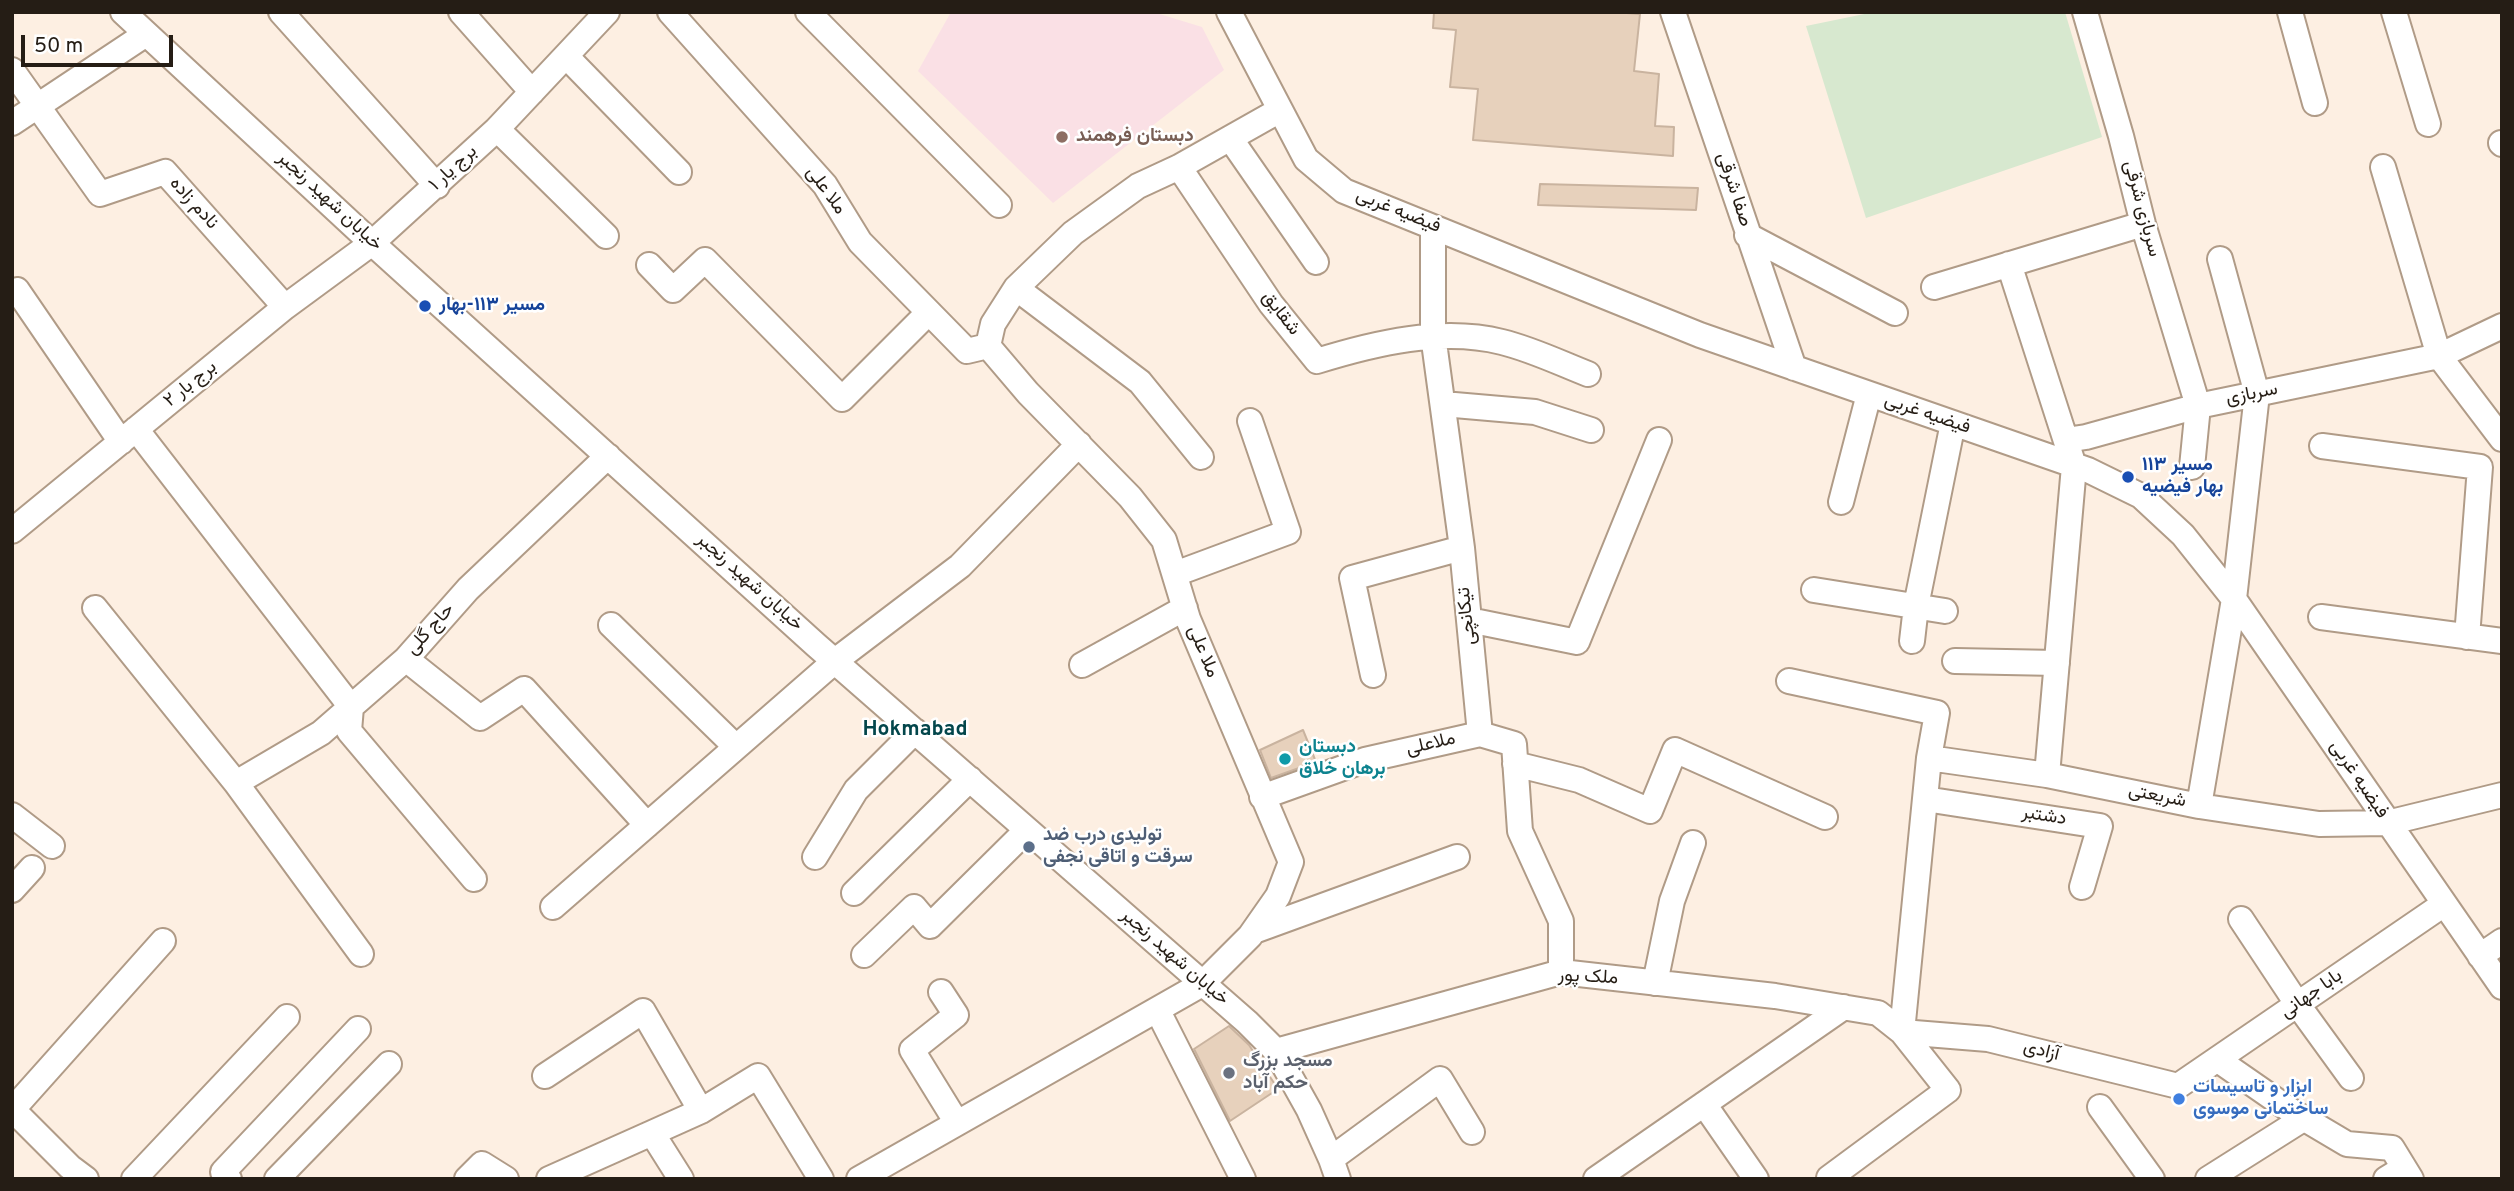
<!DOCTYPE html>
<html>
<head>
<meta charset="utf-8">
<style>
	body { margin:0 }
	#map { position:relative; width:2514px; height:1191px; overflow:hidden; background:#fdefe2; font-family:Overpass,sans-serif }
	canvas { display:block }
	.frame { position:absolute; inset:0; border:14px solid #251d15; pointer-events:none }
	.scale { position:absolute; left:21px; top:35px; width:152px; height:32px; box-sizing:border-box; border:4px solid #251d15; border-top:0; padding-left:9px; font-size:21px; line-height:24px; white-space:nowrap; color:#251d15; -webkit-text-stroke:5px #fff; paint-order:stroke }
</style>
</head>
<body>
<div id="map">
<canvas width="2514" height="1191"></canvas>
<div class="frame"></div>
<div class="scale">50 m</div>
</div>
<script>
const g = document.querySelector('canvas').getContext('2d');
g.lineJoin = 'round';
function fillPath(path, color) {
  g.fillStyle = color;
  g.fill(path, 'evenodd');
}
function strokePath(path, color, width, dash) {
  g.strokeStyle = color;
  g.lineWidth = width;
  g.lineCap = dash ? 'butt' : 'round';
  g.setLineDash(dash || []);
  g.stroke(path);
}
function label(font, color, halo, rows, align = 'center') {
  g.font = font + ' Overpass,Vazirmatn,sans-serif';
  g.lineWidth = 5;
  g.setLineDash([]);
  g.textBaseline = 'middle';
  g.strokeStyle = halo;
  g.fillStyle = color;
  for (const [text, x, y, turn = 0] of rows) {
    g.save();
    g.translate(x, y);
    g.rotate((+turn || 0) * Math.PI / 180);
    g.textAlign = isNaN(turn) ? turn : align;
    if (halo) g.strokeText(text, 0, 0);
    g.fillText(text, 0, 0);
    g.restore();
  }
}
const education = new Path2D(`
	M951 12H1153L1202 27 1224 70 1053 203 918 71Z`);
const green = new Path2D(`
	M1874 12H2065L2102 137 1866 218 1806 26Z`);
const building = new Path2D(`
	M1434 12H1613L1640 14 1634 71 1659 74 1655 126 1674 127 1673 156 1473 140 1478 89 1450 87 1456 30 1433 28Z
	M1540 184 1698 188 1696 210 1538 205Z
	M1303 730 1316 762 1271 778 1260 750Z
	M1229 1026 1249 1045 1278 1089 1230 1121 1194 1049Z`);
const minor = new Path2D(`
	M123 12 372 243 816 645 1247 1022 1276 1051 1309 1110 1331 1159 1338 1179
	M281 12 437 186
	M461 12 532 92
	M670 12 825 185 860 242 967 351 988 346
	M808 12 999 205
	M1229 12 1306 159 1344 191 1700 335 2088 470 2141 496 2183 535 2234 599 2502 987
	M1673 12 1794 368
	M2085 12 2121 136 2143 224 2198 406 2192 467
	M2290 12 2315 103
	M2394 12 2428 124
	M566 56 679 172
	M12 70 100 194 165 172 285 307
	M12 123 146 34
	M497 129 606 236
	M1230 138 1316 262
	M2501 143 2502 144
	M1179 167 1271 304 1317 361C1375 343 1442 327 1502 342 1531 349 1560 363 1588 374
	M2383 167 2439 356 2502 439
	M1433 227V335L1462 548 1480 734
	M1747 235 1895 313
	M2009 264 2074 466 2047 775
	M649 265 673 290 705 260 842 399 928 313
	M1934 287 2143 224
	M1016 288 1140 382 1201 457
	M12 294 17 290 121 442
	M1443 404 1535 412 1591 430
	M136 429 351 707 349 731 474 879
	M2066 440 2086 437 2198 406 2439 356 2502 326
	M2322 446 2480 467 2467 637
	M1841 502 1869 394
	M12 531 285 307 372 243 497 129 607 12
	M1175 574 1288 532 1250 421
	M1814 590 1945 611
	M95 608 236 783 361 954
	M2321 617 2502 641
	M1469 620 1577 642 1659 440
	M611 625 736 747
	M1912 641 1916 606 1953 423
	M406 659 480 718 524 689 647 825
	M1955 661 2057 663
	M1082 665 1185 608
	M1373 675 1352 578 1462 548
	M1789 681 1937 713 1929 758 1902 1032
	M1929 758 2047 775 2199 806 2319 824 2387 823 2502 795
	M1515 764 1579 780 1650 811 1675 750 1825 817
	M236 783 321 733 406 659 468 589 608 456
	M1262 797 1365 760 1480 734 1514 744 1520 831 1561 921V972
	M1925 799 2100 826 2082 887
	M2199 806 2234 599 2257 394 2220 259
	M12 815 52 846
	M815 857 856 790 915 731
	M12 890 32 868
	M854 893 970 779
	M553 907 835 661 960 566 1079 444
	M2241 919 2298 1005 2351 1078
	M1254 931 1457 857
	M864 955 914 907 930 926 1027 830
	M2480 956 2502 941
	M1655 983 1672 901 1693 843
	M941 992 956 1015 912 1050 957 1123
	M1163 1021 1243 1179
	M1902 1032 1988 1039 2178 1086 2444 904
	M1276 1051 1561 972 1775 996 1878 1013 1902 1032 1948 1090 1829 1178
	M2218 1060 2293 1112 2347 1144 2392 1148 2411 1179
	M545 1076 643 1011 701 1111
	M1704 1104 1756 1179
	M2100 1107 2152 1179
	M12 1109 70 1167 86 1179
	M13 1109 163 941
	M652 1133 701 1111 758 1076 821 1179
	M1331 1159 1440 1079 1472 1132
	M134 1179 287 1017
	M229 1179 223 1172 358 1029
	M277 1179 389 1064
	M467 1179 482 1164 506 1179
	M549 1179 652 1133 681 1179
	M859 1179 1202 984 1250 936 1278 896 1291 862 1188 619 1164 540 1130 497 1028 393 988 346 993 324 1016 288 1073 233 1138 186 1179 167 1280 110
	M1596 1179 1844 1007
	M2208 1179 2303 1119
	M2386 1179 2404 1168`);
const markers = [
	[1062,137,7,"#8d6e63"],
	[425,306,7,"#1a4fb4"],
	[2128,477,7,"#1a4fb4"],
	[1285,759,7,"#0f9aa8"],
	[1029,847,7,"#5c6f8a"],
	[1229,1073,7,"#6b7280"],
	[2179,1099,7,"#3f7fe0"]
];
const educationNames = [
	["دبستان فرهمند",1076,137]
];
const streetNames = [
	["برج یار ۱",454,169,-43],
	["صفا شرقی",1733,190,72],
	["ملا علی",825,191,54],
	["خیابان شهید رنجبر",329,202,43],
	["نادم زاده",193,204,48],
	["سربازی شرقی",2141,209,75],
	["فیضیه غربی",1398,212,22],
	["شقایق",1280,314,52],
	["برج بار ۲",191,385,-39],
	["سربازی",2252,395,-11],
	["فیضیه غربی",1927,415,19],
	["خیابان شهید رنجبر",749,583,42],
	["تیکانچی",1468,616,-96],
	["حاج گلی",431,630,-48],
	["ملا علی",1202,652,68],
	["ملاعلی",1431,745,-13],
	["فیضیه غربی",2358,780,56],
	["شریعتی",2157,797,11],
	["دشتبر",2044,817,9],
	["خیابان شهید رنجبر",1174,958,41],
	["ملک پور",1588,978,3],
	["بابا جهانی",2312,995,-35],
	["آزادی",2041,1052,14]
];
const transitNames = [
	["مسیر ۱۱۳-بهار",439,306],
	["مسیر ۱۱۳",2142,466],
	["بهار فیضیه",2142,488]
];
const cultureNames = [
	["دبستان",1299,748],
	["برهان خلاق",1299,770]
];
const serviceNames = [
	["تولیدی درب ضد",1043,836],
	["سرقت و اتاقی نجفی",1043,858]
];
const worshipNames = [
	["مسجد بزرگ",1243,1062],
	["حکم آباد",1243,1084]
];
const shopNames = [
	["ابزار و تاسیسات",2193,1088],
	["ساختمانی موسوی",2193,1110]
];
const neighbourhoodNames = [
	["Hokmabad",915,731]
];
fillPath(education, '#fae0e5');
fillPath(green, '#d7e8cf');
fillPath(building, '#e7d1bc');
strokePath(building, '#c9b39f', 2);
strokePath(minor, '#b09b87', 28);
strokePath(minor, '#fff', 24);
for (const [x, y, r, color] of markers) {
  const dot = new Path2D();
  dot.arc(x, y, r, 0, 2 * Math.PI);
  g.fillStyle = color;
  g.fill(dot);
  strokePath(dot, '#fff', 2.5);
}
label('bold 19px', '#785e54', '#fff', educationNames, 'left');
label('19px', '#251d15', '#fff', streetNames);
label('bold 19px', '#164399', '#fff', transitNames, 'left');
label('bold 19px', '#0d838f', '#fff', cultureNames, 'left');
label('bold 19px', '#4e5e75', '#fff', serviceNames, 'left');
label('bold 19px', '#5b616d', '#fff', worshipNames, 'left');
label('bold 19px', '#366cbe', '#fff', shopNames, 'left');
label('bold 21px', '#03464b', '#fff', neighbourhoodNames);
</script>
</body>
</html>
